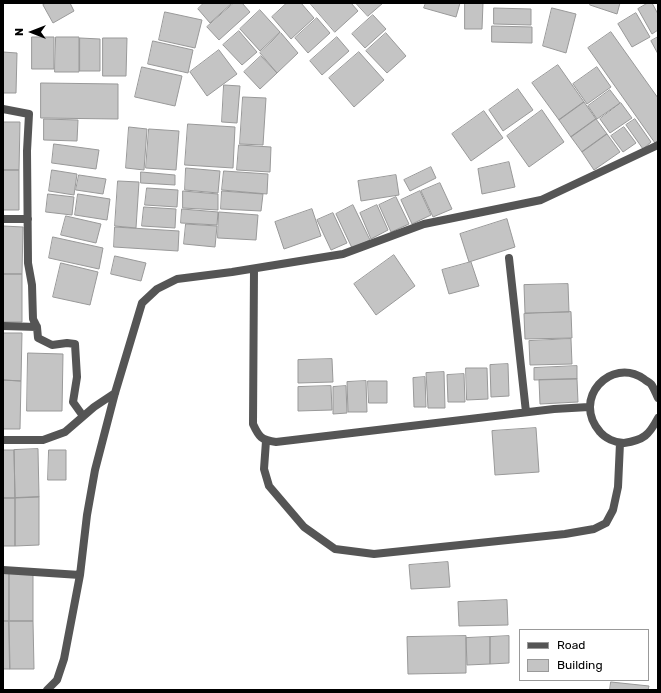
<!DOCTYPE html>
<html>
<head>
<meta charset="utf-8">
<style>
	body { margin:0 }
	#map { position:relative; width:661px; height:693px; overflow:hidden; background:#fff; font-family:Rubik,sans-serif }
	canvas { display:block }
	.frame { position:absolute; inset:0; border:4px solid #000; pointer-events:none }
	.legend { position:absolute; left:519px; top:629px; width:130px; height:52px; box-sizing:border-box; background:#fff; border:1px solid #999; margin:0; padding:5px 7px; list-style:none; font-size:12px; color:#000 }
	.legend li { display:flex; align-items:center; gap:8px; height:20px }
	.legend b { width:20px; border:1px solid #999 }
	.north { position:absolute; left:12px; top:12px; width:40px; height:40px; -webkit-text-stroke:3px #fff; paint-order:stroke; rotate:270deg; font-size:11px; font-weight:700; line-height:16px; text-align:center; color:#000 }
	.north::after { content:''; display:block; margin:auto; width:14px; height:18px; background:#000; clip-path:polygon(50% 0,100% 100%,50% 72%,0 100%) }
</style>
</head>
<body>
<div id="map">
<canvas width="661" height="693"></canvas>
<div class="frame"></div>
<ul class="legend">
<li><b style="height:5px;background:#555"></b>Road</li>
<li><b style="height:11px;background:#c4c4c4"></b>Building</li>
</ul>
<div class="north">N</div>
</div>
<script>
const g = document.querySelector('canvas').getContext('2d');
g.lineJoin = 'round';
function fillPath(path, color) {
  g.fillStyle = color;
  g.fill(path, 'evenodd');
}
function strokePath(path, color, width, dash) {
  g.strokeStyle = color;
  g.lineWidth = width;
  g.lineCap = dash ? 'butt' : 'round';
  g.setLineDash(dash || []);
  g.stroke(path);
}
const building = new Path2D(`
	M47 3H70L74 11 53 23 43 5Z
	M204 3H232L210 23 198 9Z
	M234 3H242L250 12 219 40 207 27Z
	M287 3H301L314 18 291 39 272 17Z
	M310 3H351L358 11 335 32Z
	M356 3H383L368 16Z
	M426 3H460L456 17 424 8Z
	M465 3H483L482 29H465Z
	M591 3H620L617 14 590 5Z
	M648 3H652L658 14V30L652 34 638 9Z
	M494 8 531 9V25L494 24Z
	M552 8 576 14 566 53 543 46Z
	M260 10 280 32 260 51 240 29Z
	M165 12 202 20 195 48 159 40Z
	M636 13 650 37 632 47 618 24Z
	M373 15 386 29 365 48 352 34Z
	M317 18 330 33 308 53 295 38Z
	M492 26 532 27V43L492 42Z
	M239 31 257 52 242 65 223 45Z
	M611 32 658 98V141L655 143 588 48Z
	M281 33 298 53 277 73 260 53Z
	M386 33 406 56 387 73 366 51Z
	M32 37H54V69H32Z
	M56 37H79V72H55Z
	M337 37 349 51 322 75 310 61Z
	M658 37V54L651 41Z
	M80 38 100 39V71H80Z
	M103 38H127L126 76H103Z
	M153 41 193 50 188 73 148 64Z
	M219 50 237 74 207 96 190 72Z
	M3 52 17 53 16 93H3Z
	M359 52 384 80 354 107 329 78Z
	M261 56 277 73 260 89 244 72Z
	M558 65 584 102 559 120 532 83Z
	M142 67 182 76 175 106 135 97Z
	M597 67 611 87 587 104 573 84Z
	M41 83 118 84V119L41 118Z
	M224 85 240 86 237 123 222 122Z
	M518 89 533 110 503 131 489 110Z
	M610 90 620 103 597 119 588 106Z
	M243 97 266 98 263 145 240 144Z
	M584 102 596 119 571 137 559 120Z
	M621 103 632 118 610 133 600 119Z
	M542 110 564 142 529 167 507 136Z
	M484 111 503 138 471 161 452 134Z
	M44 119 78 120 77 141 44 140Z
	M596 119 607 134 582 152 571 137Z
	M635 119 651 142 643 149 626 125Z
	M3 122H20L19 170H3Z
	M188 124 235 127 233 168 185 165Z
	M129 127 147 129 144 170 126 168Z
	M624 127 636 143 623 152 611 136Z
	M149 129 179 131 176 170 146 168Z
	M607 134 620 152 594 170 582 152Z
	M54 144 99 150 96 169 52 163Z
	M239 145 271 147 270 172 237 170Z
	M509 162 515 187 482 194 478 169Z
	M431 167 436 178 410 191 404 180Z
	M186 168 220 171 218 193 185 190Z
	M3 170H19V210H3Z
	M52 170 77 174 74 195 49 191Z
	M224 171 268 174 267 194 222 190Z
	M141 172 175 175V185L141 183Z
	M79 175 106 179 103 194 76 190Z
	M396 175 399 195 361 201 358 181Z
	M118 181 139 182 136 228 115 226Z
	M440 183 452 209 433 217 421 191Z
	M147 188 178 190 177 207 145 205Z
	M183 191 218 194V210L183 208Z
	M222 191 263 194 261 211 221 209Z
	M420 191 431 215 412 224 401 200Z
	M48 194 74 197 72 215 46 212Z
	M78 194 110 199 107 220 75 215Z
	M396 197 409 224 391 232 379 205Z
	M353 205 370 240 352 248 336 214Z
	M377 205 388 230 371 239 360 213Z
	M144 207 176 209 175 228 142 226Z
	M182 209 218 212 217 225 181 223Z
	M312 209 321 236 284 249 275 222Z
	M219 212 258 215 256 240 218 238Z
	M333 213 347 243 331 250 317 220Z
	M66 216 101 224 96 243 61 235Z
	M507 219 515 247 469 262 460 234Z
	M186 224 217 226 215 247 184 244Z
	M3 226 23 227 22 274H3Z
	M115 227 179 231 178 251 114 247Z
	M53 237 103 248 99 269 49 258Z
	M394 255 415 286 376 315 354 284Z
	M115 256 146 263 141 281 111 274Z
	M471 262 479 286 449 294 442 270Z
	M61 263 98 272 90 305 53 297Z
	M3 274H22V322H3Z
	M568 284 569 312 525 313 524 285Z
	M571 312 572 338 525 339 524 314Z
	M3 333H22L21 381 3 380Z
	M571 339 572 364 530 365 529 341Z
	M28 353 63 354 62 411H27Z
	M332 359 333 382 298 383V360Z
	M508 364 509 396 491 397 490 365Z
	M577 366V379L534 380V368Z
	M466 368H487L488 399 467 400Z
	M444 372 445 408H428L426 373Z
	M464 374 465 402H448L447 375Z
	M425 377 426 407H414L413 378Z
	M577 379 578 402 540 404 539 380Z
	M3 380 21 381 20 429H3Z
	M366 381 367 412H348L347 382Z
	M368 381H387V403H369Z
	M331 386 332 410 298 411V387Z
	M346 386 347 413 333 414V387Z
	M536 428 539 472 495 475 492 431Z
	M38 449 39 497 15 498 14 450Z
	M3 450H14L15 498H3Z
	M49 450H66V480H48Z
	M39 497V545L15 546V498Z
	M3 498H15V546H3Z
	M448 562 450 587 411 589 409 565Z
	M33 572V621H9V573Z
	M3 573H9V621H3Z
	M507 600 508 625 459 626 458 602Z
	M3 621H9L10 669H3Z
	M9 621H33L34 669H10Z
	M466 636V673L408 674 407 637Z
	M509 636V663L490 664V637Z
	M490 637V664L467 665 466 638Z
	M611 682 649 686 648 690H610Z`);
const minor = new Path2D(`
	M3 109 29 114 27 151 28 263 32 285 33 319 37 327 38 338 52 345 67 343 75 344 77 377 73 402 83 416
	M3 219H28
	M509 258 526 412
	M254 269 253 424C259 437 261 440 276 442L554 409 589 407
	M3 326 37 327
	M658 398C656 394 654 388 651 384 649 382 646 381 644 379 611 356 571 399 600 432 605 438 615 443 624 443 644 440 649 435 658 418
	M3 440H43L65 432 94 407 115 393
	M266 441 264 469 269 486 304 527 335 549 374 554 565 534 594 529 606 523 613 510 618 487 620 443
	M3 570 80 575
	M47 690 57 680 64 659 80 575 87 515 95 470 115 393 142 303 157 289 177 279 232 272 343 254 424 224 541 200 658 145`);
fillPath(building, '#c4c4c4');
strokePath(building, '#999', 1);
strokePath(minor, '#555', 8);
</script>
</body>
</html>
